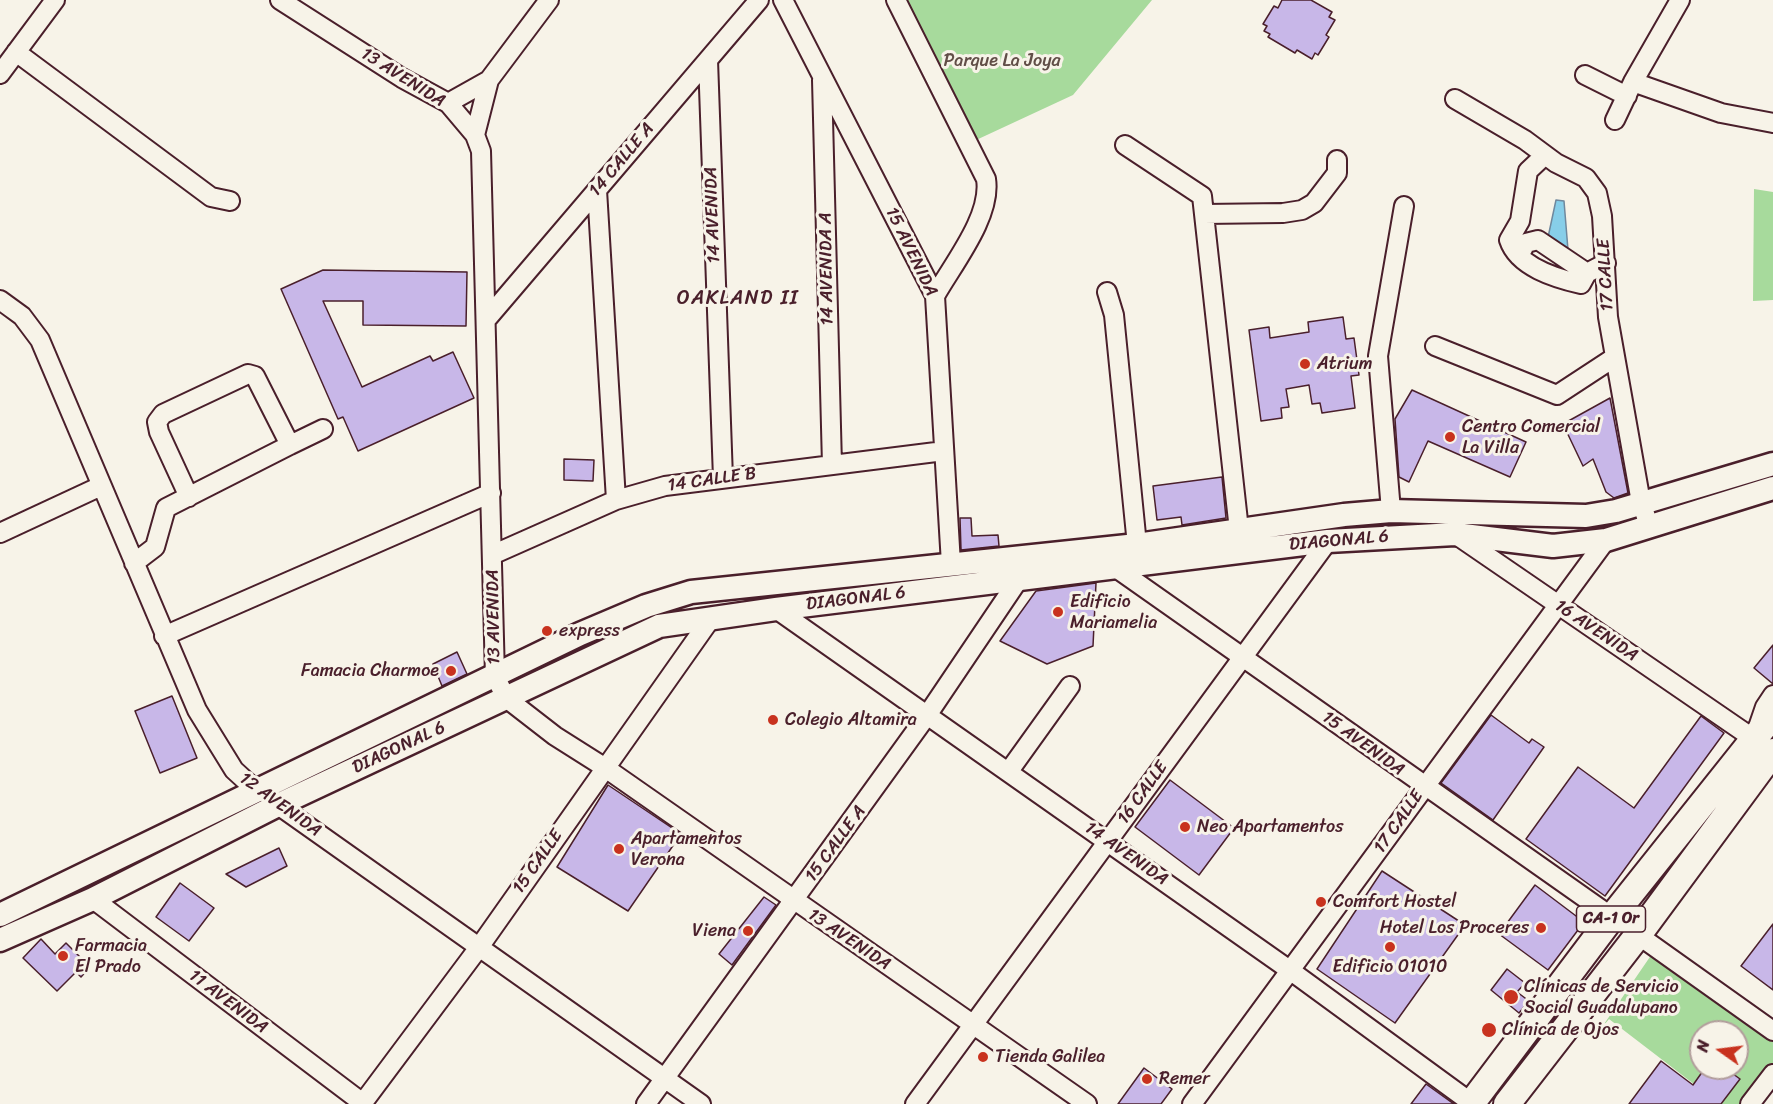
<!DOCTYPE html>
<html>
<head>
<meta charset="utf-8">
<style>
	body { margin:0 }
	#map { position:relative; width:1773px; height:1104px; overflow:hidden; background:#f7f3e8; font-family:Sriracha,sans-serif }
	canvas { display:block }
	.north { position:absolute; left:1689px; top:1020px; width:60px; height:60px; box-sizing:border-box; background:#f7f3e8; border:2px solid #b29e9c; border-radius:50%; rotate:284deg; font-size:16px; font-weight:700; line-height:24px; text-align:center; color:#4a1f2b }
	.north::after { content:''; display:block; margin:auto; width:21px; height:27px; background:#c8321e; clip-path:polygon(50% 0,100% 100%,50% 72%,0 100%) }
</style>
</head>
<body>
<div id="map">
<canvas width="1773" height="1104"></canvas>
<div class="north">N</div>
</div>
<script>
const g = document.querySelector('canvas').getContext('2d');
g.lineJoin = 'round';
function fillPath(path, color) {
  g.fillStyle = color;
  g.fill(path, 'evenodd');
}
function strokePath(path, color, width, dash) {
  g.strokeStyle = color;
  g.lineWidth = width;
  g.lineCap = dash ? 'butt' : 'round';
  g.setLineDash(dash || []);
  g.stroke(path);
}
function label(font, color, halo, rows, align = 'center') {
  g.font = font + ' Sriracha,sans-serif';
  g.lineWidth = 6;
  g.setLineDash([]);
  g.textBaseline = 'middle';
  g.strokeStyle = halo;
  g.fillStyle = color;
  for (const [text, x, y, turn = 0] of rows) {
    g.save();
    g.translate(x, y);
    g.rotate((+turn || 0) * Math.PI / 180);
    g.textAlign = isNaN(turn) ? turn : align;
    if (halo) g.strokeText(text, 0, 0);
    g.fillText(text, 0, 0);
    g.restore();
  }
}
const green = new Path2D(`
	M903 0H1152L1073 95 974 141Z
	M1754 189 1773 192V300L1753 301Z
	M1656 948 1773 1031V1074L1750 1104H1720L1609 1019 1600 1030ZM1701 1032H1737V1068H1701Z`);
const water = new Path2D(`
	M1556 200 1564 201 1568 250 1547 242Z`);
const building = new Path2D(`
	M1282 0H1311L1332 12 1329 17 1335 20 1326 35 1329 37 1318 55 1315 53 1312 59 1297 50 1295 53 1268 37 1270 34 1264 31 1267 26 1263 24 1274 6 1278 8Z
	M323 270 467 272 466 326 363 325V301H323L362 387 430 356 433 361 453 352 474 398 358 451 343 417 338 419 281 289Z
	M1343 317 1346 339 1354 338 1359 375 1351 376 1355 408 1322 413 1320 403 1312 404 1309 385 1286 389 1289 407 1281 408 1282 418 1261 421 1249 330 1269 327 1270 338 1309 332 1308 322Z
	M1412 390 1526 442 1510 477 1428 441 1409 482 1399 477 1395 419Z
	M1610 398 1628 493 1614 498 1606 492 1593 459 1583 466 1563 424Z
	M564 459 594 460 593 481 564 480Z
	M1222 477 1226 518 1182 525 1181 517 1157 520 1153 486Z
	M960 518H971L972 536 998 535 999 546 961 550Z
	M1096 583 1093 646 1047 664 1000 641 1036 591Z
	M1773 645V684L1754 668Z
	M457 652 467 674 442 686 433 664Z
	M172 696 197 758 160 773 135 711Z
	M1491 715 1529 743 1532 739 1544 747 1493 820 1441 783Z
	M1701 716 1724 733 1605 896 1526 839 1578 767 1634 808Z
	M1170 780 1234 828 1199 875 1135 827Z
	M608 785 681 834 628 911 557 867Z
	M279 848 287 866 246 887 226 874Z
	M1382 871 1465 925 1395 1023 1317 969Z
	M180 883 214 908 189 941 156 917Z
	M1535 885 1584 922 1548 970 1499 934Z
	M764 897 776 905 732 965 719 954Z
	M1773 924V990L1741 966Z
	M41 939 55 954 66 943 90 967 81 977 76 972 57 991 23 958Z
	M1507 969 1525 983 1517 992 1529 1001 1519 1013 1491 990Z
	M1661 1061 1693 1085 1705 1068H1725L1740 1079 1721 1104H1629Z
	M1144 1068 1172 1089 1161 1104H1118Z
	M1426 1084 1454 1104H1411Z`);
const minor = new Path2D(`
	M280 0 402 78 448 103 475 135 481 151 495 676 506 698 555 736 604 767 1087 1104
	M783 0 935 296 951 564
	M896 0 986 179C992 216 953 264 935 296
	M16 52 211 197 230 201
	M708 60 723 478
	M0 74 55 0
	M1585 75 1627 96
	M822 80 832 465
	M1633 82 1721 113 1773 123
	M1455 99 1525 140 1556 163 1586 178 1597 193 1602 216 1608 317 1640 497 1649 527
	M448 103 489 80
	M1615 120 1633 82 1680 0
	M475 135 489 80 549 0
	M1125 145 1202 196 1239 530
	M1545 155 1528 171 1520 221 1509 240C1518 267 1555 278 1581 284L1587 273 1606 263
	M597 190 616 500
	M1204 214 1283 213 1302 210 1314 203 1337 173V160
	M1519 256 1526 243 1538 240 1587 273
	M1107 292 1114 315 1137 545
	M0 300 22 316 40 340 197 710 234 770 258 792
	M486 320 759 0
	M1435 346 1557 395 1615 357
	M290 445 323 429
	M1391 511 1378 356 1404 206
	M0 533 101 486
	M1455 534 1754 739 1765 707 1773 695
	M492 555 616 500 665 486 944 451
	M134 563 155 547 166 508 290 445 255 376 248 374 163 414 157 422 159 432 189 497
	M1116 568 1612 917
	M776 609 1291 971 1473 1104
	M164 636 491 493
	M1009 771 1070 686
	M278 805 701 1104
	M93 899 364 1104
	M1638 935 1773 1031
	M362 1104 480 946 712 617
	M646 1104 928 714 1019 579
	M915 1104 1328 541
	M1192 1104 1606 540
	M1750 1104 1773 1074`);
const major = new Path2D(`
	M0 915 580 634 646 606 691 592 1137 545 1344 515 1391 511 1586 516 1616 511 1773 464
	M0 940 93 899 278 805 659 626 776 609 1328 541 1455 534 1553 546 1606 540 1773 488`);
const highway = new Path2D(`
	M1471 1104 1612 917 1773 715
	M1507 1104 1638 935 1773 752`);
const markers = [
	[1305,364,6,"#c8321e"],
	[1450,437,6,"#c8321e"],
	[1058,612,6,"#c8321e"],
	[547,631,6,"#c8321e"],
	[451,671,6,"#c8321e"],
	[773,720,6,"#c8321e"],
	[1185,827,6,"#c8321e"],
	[619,849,6,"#c8321e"],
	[1321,902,6,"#c8321e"],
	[1541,928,6,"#c8321e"],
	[748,931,6,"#c8321e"],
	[1390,947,6,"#c8321e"],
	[63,956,6,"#c8321e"],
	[1511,997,8,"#c8321e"],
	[1489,1030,8,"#c8321e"],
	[983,1057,6,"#c8321e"],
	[1147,1079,6,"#c8321e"]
];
const shields = [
	[1611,919,69]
];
const shieldNames = [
	["CA-1 Or",1611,919]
];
const parkNames = [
	["Parque La Joya",1002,61]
];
const streetNames = [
	["13 AVENIDA",403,78,32],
	["14 CALLE A",622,160,-50],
	["14 AVENIDA",713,215,-92],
	["15 AVENIDA",911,252,64],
	["14 AVENIDA A",827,269,-91],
	["17 CALLE",1606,275,-93],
	["14 CALLE B",712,480,-8],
	["DIAGONAL 6",1339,541,-5],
	["DIAGONAL 6",856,599,-7],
	["13 AVENIDA",494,617,-91],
	["16 AVENIDA",1596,631,34],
	["15 AVENIDA",1363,744,36],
	["DIAGONAL 6",399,748,-25],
	["16 CALLE",1143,793,-54],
	["12 AVENIDA",280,805,36],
	["17 CALLE",1399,822,-55],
	["15 CALLE A",836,844,-54],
	["14 AVENIDA",1126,854,35],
	["15 CALLE",538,862,-55],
	["13 AVENIDA",849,940,34],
	["11 AVENIDA",228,1002,37]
];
const poiNames = [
	["Atrium",1317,364],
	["Centro Comercial",1462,427],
	["La Villa",1462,448],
	["Edificio",1070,602],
	["Mariamelia",1070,623],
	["express",559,631],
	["Famacia Charmoe",439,671,"right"],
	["Colegio Altamira",785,720],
	["Neo Apartamentos",1197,827],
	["Apartamentos",631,839],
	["Verona",631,860],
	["Comfort Hostel",1333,902],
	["Hotel Los Proceres",1529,928,"right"],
	["Viena",736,931,"right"],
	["Farmacia",75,946],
	["El Prado",75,967],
	["Edificio 01010",1390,967,"center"],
	["Clínicas de Servicio",1524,987],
	["Social Guadalupano",1524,1008],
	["Clínica de Ojos",1502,1030],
	["Tienda Galilea",995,1057],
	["Remer",1159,1079]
];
const neighbourhoodNames = [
	["OAKLAND II",738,299]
];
fillPath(green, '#a7da9c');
fillPath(water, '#87cee9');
strokePath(water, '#6f889d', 1.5);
fillPath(building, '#c8b7e8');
strokePath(building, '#4a1f2b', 1.5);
strokePath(minor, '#4a1f2b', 22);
strokePath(major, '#4a1f2b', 27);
strokePath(highway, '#4a1f2b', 30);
strokePath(minor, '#f7f3e8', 18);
strokePath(major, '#f7f3e8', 22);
strokePath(highway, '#f7f3e8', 26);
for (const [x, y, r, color] of markers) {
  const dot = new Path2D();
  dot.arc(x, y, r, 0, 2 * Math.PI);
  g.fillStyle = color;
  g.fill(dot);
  strokePath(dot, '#f7f3e8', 2);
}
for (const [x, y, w] of shields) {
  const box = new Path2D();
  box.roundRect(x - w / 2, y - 13, w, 26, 4.5);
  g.fillStyle = '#f7f3e8';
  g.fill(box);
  strokePath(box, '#4a1f2b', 1.5);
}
label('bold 16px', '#4a1f2b', null, shieldNames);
label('18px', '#614e47', '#f7f3e8', parkNames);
label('18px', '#4a1f2b', '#f7f3e8', streetNames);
label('18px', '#4a1f2b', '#f7f3e8', poiNames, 'left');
g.letterSpacing = '1.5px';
label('20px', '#4a1f2b', '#f7f3e8', neighbourhoodNames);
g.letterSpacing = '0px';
</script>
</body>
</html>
